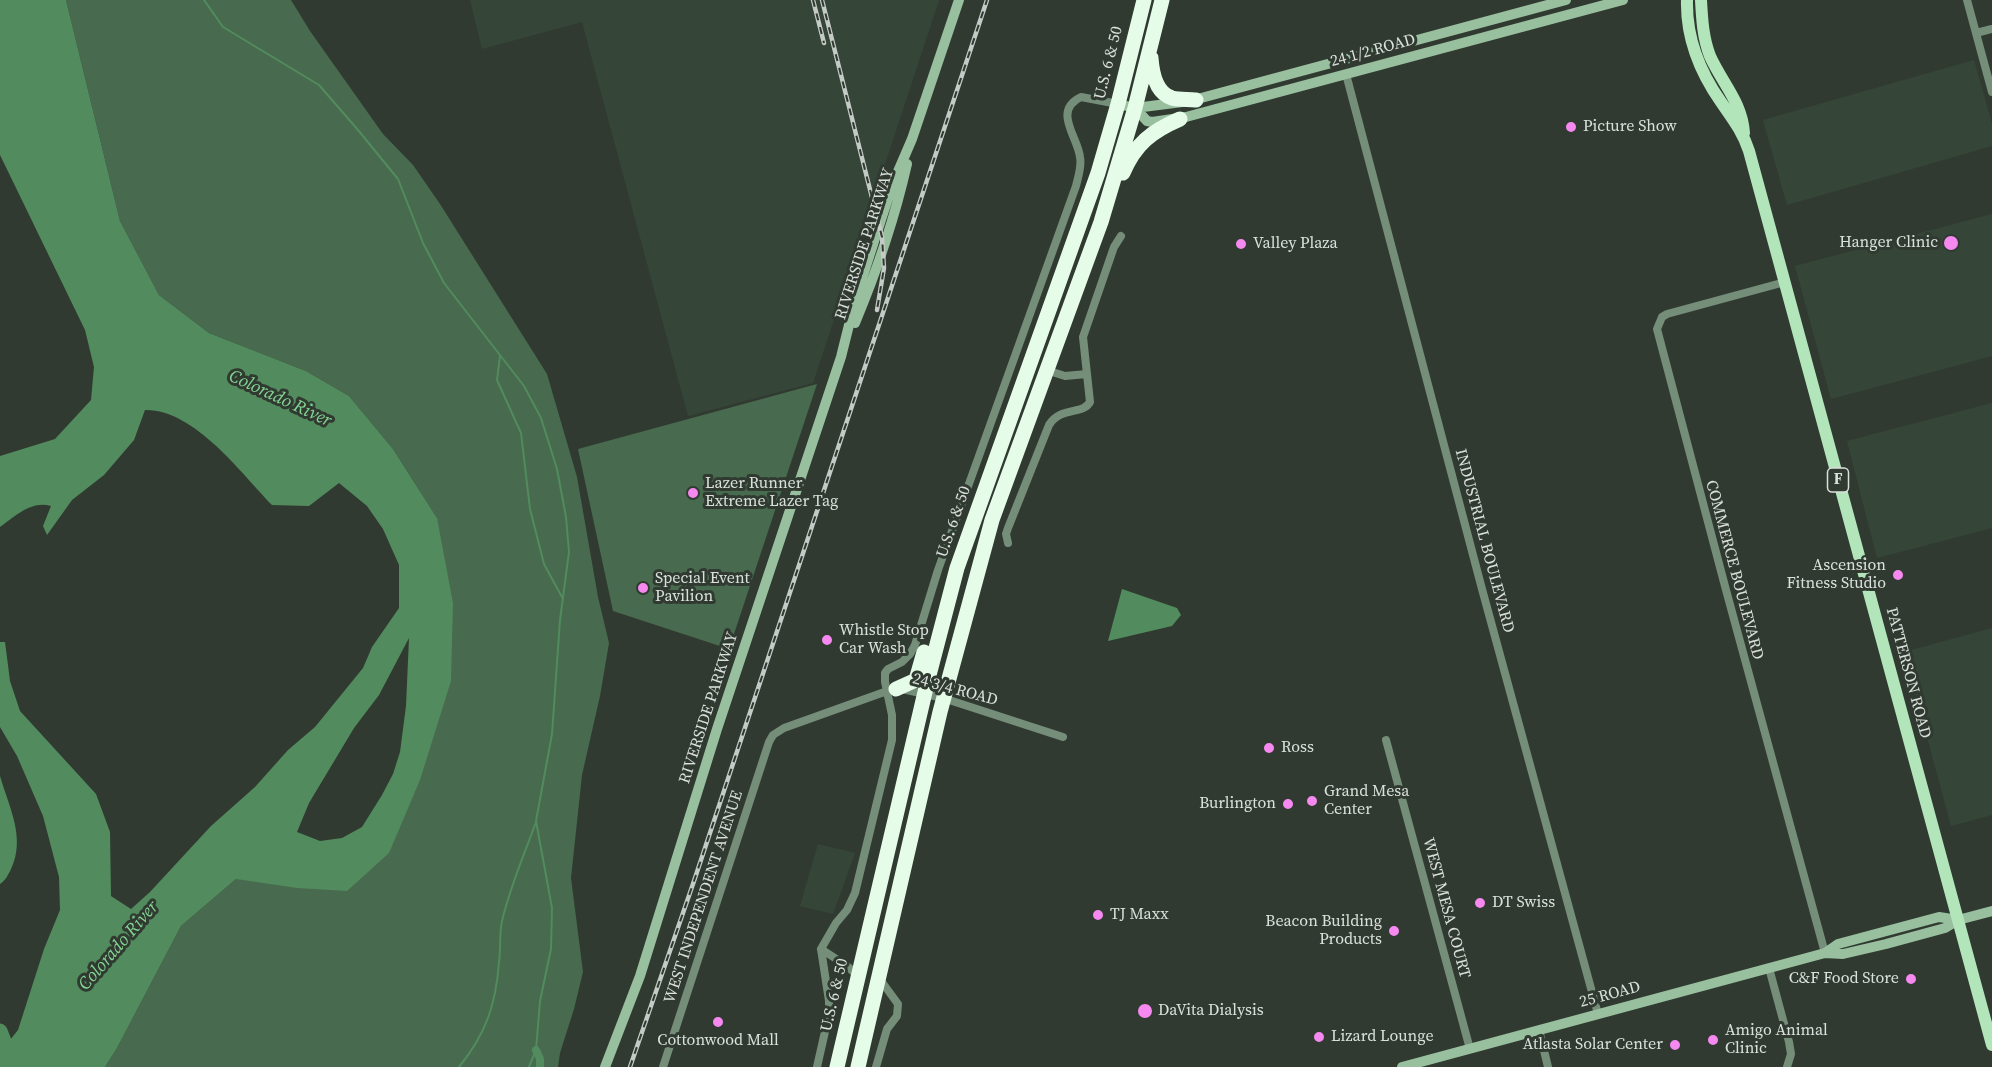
<!DOCTYPE html>
<html>
<head>
<meta charset="utf-8">
<style>
	body { margin:0 }
	canvas { display:block; background:#303a31 }
</style>
</head>
<body>
<canvas width="1992" height="1067"></canvas>
<script>
const g = document.querySelector('canvas').getContext('2d');
g.lineJoin = 'round';
function fillPath(path, color) {
  g.fillStyle = color;
  g.fill(path, 'evenodd');
}
function strokePath(path, color, width, dash) {
  g.strokeStyle = color;
  g.lineWidth = width;
  g.lineCap = dash ? 'butt' : 'round';
  g.setLineDash(dash || []);
  g.stroke(path);
}
function label(font, color, halo, rows, align = 'center') {
  g.font = font + ' "Source Serif 4",serif';
  g.lineWidth = 6;
  g.setLineDash([]);
  g.textBaseline = 'middle';
  g.strokeStyle = halo;
  g.fillStyle = color;
  for (const [text, x, y, turn = 0] of rows) {
    g.save();
    g.translate(x, y);
    g.rotate((+turn || 0) * Math.PI / 180);
    g.textAlign = isNaN(turn) ? turn : align;
    if (halo) g.strokeText(text, 0, 0);
    g.fillText(text, 0, 0);
    g.restore();
  }
}
const built = new Path2D(`
	M470 0H939L813 383 688 416 582 22 482 49Z
	M1974 60 1992 124V146L1787 205 1763 120Z
	M1992 214V356L1831 399 1795 266Z
	M1992 403V528L1877 558 1847 441Z
	M1992 628V815L1951 826 1904 652Z
	M818 844 855 853 833 914 800 906Z`);
const green = new Path2D(`
	M66 0H291L310 31 383 134 413 165 440 204 547 374 577 477 598 597 609 643 600 696 582 775 571 878 583 972 574 1009 560 1053 558 1067H105L117 1048 181 926 236 879 389 853 437 518 393 449 349 396 306 371 209 333 159 295 120 221Z
	M817 384 729 649 613 611 578 449Z`);
const water = new Path2D(`
	M0 0H66L120 221 159 295 209 333 306 371 349 396 393 449 437 518 453 603 451 681 420 780 389 853 347 891 297 888 236 879 181 926 117 1048 105 1067H0V1035L6 1045 18 1030 44 949 60 910 59 877 43 816 17 756 0 727V642H5L10 681 20 711 96 794 110 832 111 896 131 909 150 892 211 826 255 787 288 750 315 727 363 668 372 647 399 608V565L383 529 367 506 339 483 309 506 272 505C241 473 194 409 145 410L134 440 104 475 72 500 47 535 43 526 51 506C32 500 15 516 0 527V456L55 439 91 400 94 367 85 330 0 155ZM409 638 406 706 400 752 393 774 382 795 362 827 342 838 320 841 297 832 309 803 354 728 379 695Z
	M1122 589 1177 608 1181 615 1172 626 1108 641Z
	M0 776C9 807 26 838 11 869 8 875 6 880 0 884Z`);
const stream = new Path2D(`
	M204 0 223 27 319 85 358 130 398 179 423 243 444 283 524 386 541 418 557 469 566 517 569 552 560 620 552 734 536 821 552 908 551 949 540 1001 536 1050 529 1067
	M500 356 497 380 521 433 530 509 544 564 563 599
	M459 1067C486 1034 496 1004 499 962 501 949 499 935 502 921 510 887 524 855 536 822`);
const canal = new Path2D(`
	M536 1050 540 1059V1067`);
const river = new Path2D(`
	M0 1031 14 1067`);
const street = new Path2D(`
	M1967 0 1992 92
	M1976 33 1992 29
	M1346 74 1482 589 1598 1014
	M1785 282 1667 314 1662 317 1657 329 1726 590 1825 953
	M1046 370 1065 376 1087 374
	M1008 543 1006 534 1008 528 1049 425C1061 406 1083 415 1090 402L1083 337 1114 247 1121 236
	M902 689 943 698 1063 737
	M1386 740 1470 1049
	M821 949 847 966 858 976
	M1769 968 1789 1042 1791 1054 1787 1067
	M1539 1030 1548 1067
	M663 1067 769 742 773 735 784 728 890 690
	M817 1067 829 1014V1001L821 949 836 923 847 910 855 893 892 740V715L885 682V673L888 669 902 662 910 654 915 645 938 570 1076 186C1078 177 1082 167 1080 157 1078 137 1052 111 1081 97L1118 104
	M876 1067 887 1029 897 1016 898 1004 879 978`);
const secondary = new Path2D(`
	M1118 104 1135 108 1190 101 1566 0
	M1135 108 1147 121 1152 122 1186 117 1623 0
	M855 323C876 273 895 217 907 164
	M1825 953 1843 954 1886 944 1945 928 1958 920 1992 911
	M605 1067 640 976 717 729 841 357 856 297 893 183 912 139 959 0
	M1402 1067 1825 953 1838 944 1939 917 1958 920`);
const primary = new Path2D(`
	M1687 0C1686 37 1700 72 1721 102 1732 118 1743 132 1749 151L1992 1045
	M1701 0C1702 19 1703 38 1710 56 1722 83 1742 102 1744 133`);
const highway = new Path2D(`
	M1151 58C1152 72 1156 93 1172 98 1179 100 1189 99 1196 100
	M1123 173C1135 144 1152 131 1180 119
	M896 689 916 680 924 652
	M837 1067 929 675 957 568 1098 173 1118 104 1144 0
	M858 1067 940 712 992 520 1101 222 1135 108 1162 0`);
const rail = new Path2D(`
	M813 0 824 43
	M822 0 882 237 884 268 877 310
	M630 1067 694 881 987 0`);
const markers = [
	[1571,127,6,"#f589ef"],
	[1951,243,8,"#f589ef"],
	[1241,244,6,"#f589ef"],
	[693,493,6,"#f589ef"],
	[1898,575,6,"#f589ef"],
	[643,588,6,"#f589ef"],
	[827,640,6,"#f589ef"],
	[1269,748,6,"#f589ef"],
	[1312,801,6,"#f589ef"],
	[1288,804,6,"#f589ef"],
	[1480,903,6,"#f589ef"],
	[1098,915,6,"#f589ef"],
	[1394,931,6,"#f589ef"],
	[1911,979,6,"#f589ef"],
	[1145,1011,8,"#f589ef"],
	[718,1022,6,"#f589ef"],
	[1319,1037,6,"#f589ef"],
	[1713,1040,6,"#f589ef"],
	[1675,1045,6,"#f589ef"]
];
const shields = [
	[1838,480,21]
];
const shieldNames = [
	["F",1838,480]
];
const streetNames = [
	["24 1/2 ROAD",1373,51,-15],
	["U.S. 6 & 50",1109,63,-76],
	["RIVERSIDE PARKWAY",865,244,-72],
	["U.S. 6 & 50",954,522,-71],
	["INDUSTRIAL BOULEVARD",1484,541,75],
	["COMMERCE BOULEVARD",1734,570,75],
	["PATTERSON ROAD",1908,673,75],
	["24 3/4 ROAD",955,690,15],
	["RIVERSIDE PARKWAY",709,708,-72],
	["WEST INDEPENDENT AVENUE",704,897,-72],
	["WEST MESA COURT",1446,908,75],
	["U.S. 6 & 50",835,995,-77],
	["25 ROAD",1610,995,-15]
];
const poiNames = [
	["Picture Show",1583,127],
	["Hanger Clinic",1938,243,"right"],
	["Valley Plaza",1253,244],
	["Lazer Runner",705,484],
	["Extreme Lazer Tag",705,502],
	["Ascension",1886,566,"right"],
	["Fitness Studio",1886,584,"right"],
	["Special Event",655,579],
	["Pavilion",655,597],
	["Whistle Stop",839,631],
	["Car Wash",839,649],
	["Ross",1281,748],
	["Grand Mesa",1324,792],
	["Center",1324,810],
	["Burlington",1276,804,"right"],
	["DT Swiss",1492,903],
	["TJ Maxx",1110,915],
	["Beacon Building",1382,922,"right"],
	["Products",1382,940,"right"],
	["C&F Food Store",1899,979,"right"],
	["DaVita Dialysis",1158,1011],
	["Amigo Animal",1725,1031],
	["Clinic",1725,1049],
	["Lizard Lounge",1331,1037],
	["Cottonwood Mall",718,1041,"center"],
	["Atlasta Solar Center",1663,1045,"right"]
];
const waterNames = [
	["Colorado River",280,399,25],
	["Colorado River",119,946,-49]
];
fillPath(built, '#354538');
fillPath(green, '#486a4e');
fillPath(water, '#528b5d');
strokePath(stream, '#528b5d', 2);
strokePath(canal, '#528b5d', 8);
strokePath(river, '#528b5d', 15);
strokePath(street, '#758e79', 8);
strokePath(secondary, '#98bf9e', 10);
strokePath(primary, '#b2e5ba', 12);
strokePath(highway, '#e4fce8', 15);
strokePath(rail, '#c4cac5', 4.5);
strokePath(rail, '#303a31', 2, [7]);
for (const [x, y, r, color] of markers) {
  const dot = new Path2D();
  dot.arc(x, y, r, 0, 2 * Math.PI);
  g.fillStyle = color;
  g.fill(dot);
  strokePath(dot, '#303a31', 2);
}
for (const [x, y, w] of shields) {
  const box = new Path2D();
  box.roundRect(x - w / 2, y - 12, w, 24, 4.5);
  g.fillStyle = '#303a31';
  g.fill(box);
  strokePath(box, '#dae0db', 1.5);
}
label('bold 15px', '#dae0db', null, shieldNames);
label('16px', '#dae0db', '#303a31', streetNames);
label('16px', '#dae0db', '#303a31', poiNames, 'left');
label('italic 18px', '#83d493', '#303a31', waterNames);
</script>
</body>
</html>
